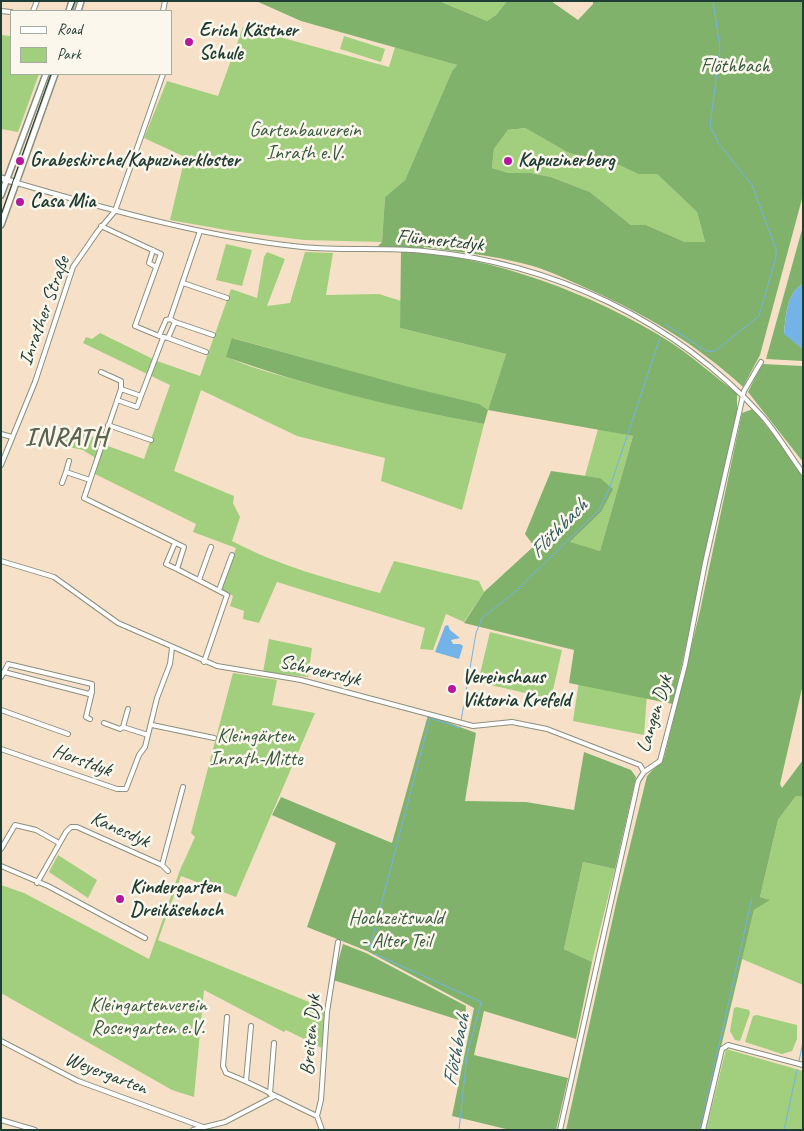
<!DOCTYPE html>
<html>
<head>
<meta charset="utf-8">
<style>
	body { margin:0 }
	#map { position:relative; width:804px; height:1131px; overflow:hidden; background:#f6e1c8; font-family:Caveat,sans-serif }
	canvas { display:block }
	.frame { position:absolute; inset:0; border:2px solid #1f3d34; pointer-events:none }
	.legend { position:absolute; left:10px; top:10px; width:162px; height:65px; box-sizing:border-box; background:#fbf7ec; border:1px solid #a3ada2; margin:0; padding:6px 9px; list-style:none; font-size:15px; color:#1f3d34 }
	.legend li { display:flex; align-items:center; gap:10px; height:25px }
	.legend b { width:25px; border:1px solid #a3ada2 }
</style>
</head>
<body>
<div id="map">
<canvas width="804" height="1131"></canvas>
<div class="frame"></div>
<ul class="legend">
<li><b style="height:6px;background:#fff"></b>Road</li>
<li><b style="height:14px;background:#a1cf7d"></b>Park</li>
</ul>
</div>
<script>
const g = document.querySelector('canvas').getContext('2d');
g.lineJoin = 'round';
function fillPath(path, color) {
  g.fillStyle = color;
  g.fill(path, 'evenodd');
}
function strokePath(path, color, width, dash) {
  g.strokeStyle = color;
  g.lineWidth = width;
  g.lineCap = dash ? 'butt' : 'round';
  g.setLineDash(dash || []);
  g.stroke(path);
}
function label(font, color, halo, rows, align = 'center') {
  g.font = font + ' Caveat,sans-serif';
  g.lineWidth = 5;
  g.setLineDash([]);
  g.textBaseline = 'middle';
  g.strokeStyle = halo;
  g.fillStyle = color;
  for (const [text, x, y, turn = 0] of rows) {
    g.save();
    g.translate(x, y);
    g.rotate((+turn || 0) * Math.PI / 180);
    g.textAlign = isNaN(turn) ? turn : align;
    if (halo) g.strokeText(text, 0, 0);
    g.fillText(text, 0, 0);
    g.restore();
  }
}
const green = new Path2D(`
	M439 1H507L496 15 487 21Z
	M243 27 389 67 395 47 457 65 452 71 405 180 385 197 382 242 304 240 232 231 170 220 185 157 144 138 167 81 218 96Z
	M1 35 11 36V74H39L18 132 1 129Z
	M344 36 385 49 381 62 340 49Z
	M525 128 567 152 600 163 619 165 638 174H657L697 212 705 242H685L646 225H631L590 192 551 177 531 173H509L492 168 494 149 508 130Z
	M226 244 252 250 242 286 216 280Z
	M267 252 285 259 267 306 290 303 305 252 333 253 326 295 379 294 401 301 400 328 506 354 488 410 233 338 227 357C255 370 287 377 317 386 372 400 428 414 484 424L462 510 381 481 385 458 297 436 201 390 174 471 234 496 233 503 240 517 232 541C279 566 329 579 380 593L394 561 479 581 484 592 464 622 446 614 433 650 420 649 425 628 277 582 259 623 243 619 244 611 230 606 233 596 221 590 236 548 193 532 196 524 95 474 94 457 83 450 55 444 60 430 71 435 73 430 100 439 105 445 144 459 170 385 83 343 86 337 92 339 100 333 157 361 200 376 231 289 257 298 264 257Z
	M598 429 633 436 600 551 569 543 601 512 600 478 585 476Z
	M490 632 562 650 551 699 478 682Z
	M269 639 312 648 308 677 263 672Z
	M233 673 277 680 272 705 315 713 236 897 181 876 158 940 326 1009V1013L322 1048 286 1030 284 1032 204 990 194 1097 172 1090 1 993V885L24 893 149 959 180 870 195 837 191 833Z
	M579 681 647 694 644 735 573 721Z
	M796 796 803 797V985L742 959 754 910 769 900 760 897 778 820Z
	M58 855 97 880 88 898 49 872Z
	M583 862 615 869 592 962 564 949Z
	M737 1007 749 1010 750 1013 740 1041 735 1040 730 1031 734 1008Z
	M757 1015 797 1025V1039L792 1051 782 1054 745 1042 753 1016Z
	M726 1049 803 1071V1130H706Z`);
const forest = new Path2D(`
	M256 1H439L487 21 496 15 507 1H551L578 20 593 4V1H803V195L760 355 743 387C697 344 643 313 586 288 566 279 546 269 525 264 492 255 457 252 424 247L422 251 377 247 382 242 385 197 405 180 452 71 457 65 301 21ZM525 128 567 152 600 163 619 165 638 174H657L697 212 705 242H685L646 225H631L590 192 551 177 531 173H509L492 168 494 149 508 130Z
	M803 226V284C786 293 786 317 784 333L803 349V361L766 359Z
	M401 250C491 256 595 294 670 342 693 357 715 377 737 393V413L726 466 673 704 569 683 574 650 464 623 484 592 534 546 525 534 551 471 600 478 613 489 601 512 570 542 600 551 633 436 488 410 484 424C397 408 310 387 226 357L232 338 409 387 479 404 488 410 506 354 400 328Z
	M762 364 803 366V462L748 392Z
	M753 409 803 473V684L780 784 782 788 803 760V797L796 796 778 820 760 897 770 900 754 910 701 1130H566L617 899 647 776 664 758 700 611 742 413Z
	M428 715 476 733 465 801 526 802 574 810 584 752 631 770 636 777 615 869 583 862 564 949 592 962 576 1039 484 1011 474 1055 568 1078 556 1130H510L452 1116 474 1008 367 951 307 927 336 843 272 815 281 797 392 843Z
	M343 944 366 953 466 1006 465 1022 333 980Z`);
const water = new Path2D(`
	M803 284V349L784 334C786 317 786 293 803 284Z
	M448 625 450 630 460 638 451 640 453 644H460L463 646 459 659 435 652 445 626Z`);
const stream = new Path2D(`
	M665 324 706 351H715L759 316 776 257V249L752 185 719 144 710 126 720 48 713 1
	M461 721 476 633 482 618 516 591 599 510 610 487 660 338
	M369 951 430 718 460 728V725
	M375 954 481 1002 467 1056 459 1130
	M799 1061 803 1042
	M700 1130 752 898
	M784 1130 797 1070`);
const minor = new Path2D(`
	M1 11 11 12
	M33 11 37 1
	M163 11 165 1
	M17 183C110 210 205 237 302 247 342 251 384 247 424 251 552 263 675 320 762 416 777 433 789 454 803 473
	M101 226 161 254 135 326 159 336
	M153 250 149 263 156 267
	M183 283 227 298
	M170 319 175 322 168 338 159 336 166 320 170 319 200 231
	M175 322 213 335
	M168 338 206 352
	M101 372 121 381V389L141 396 163 338
	M121 389 84 498 184 547 177 569 166 564 175 543
	M117 400 137 407 141 396
	M108 425 151 440
	M1 434 12 437
	M69 461 66 472 90 480
	M1 465 35 382 73 267 98 231 115 211 163 74
	M62 483 66 472
	M1 561 54 577 118 623 217 666 301 680 473 726 512 722 547 729 640 765 644 772
	M177 569 227 595 204 662
	M199 580 211 547
	M219 590 232 555
	M1 677 4 672 89 694 92 690V684L8 664 4 672
	M128 709 123 727 148 735
	M1 710 68 734
	M90 719 86 717 92 692
	M104 723 120 729 123 727
	M152 725 214 738
	M1 749 117 789H126L139 755 145 747 157 698 170 664 172 648
	M1 849 15 825 36 830 59 843
	M162 865 183 787
	M1 866 48 886 145 938
	M37 883 66 832 71 827H77L162 865 168 871
	M227 1017 223 1066 226 1073C257 1085 286 1102 317 1116
	M1 1041 78 1081 203 1127
	M246 1081 251 1026
	M270 1094 274 1043
	M1 1120 35 1130
	M193 1130 225 1122 273 1097
	M322 1130 317 1116 321 1100 327 1012 338 942
	M560 1130 638 781 644 772 660 761 685 665 705 563 744 391 761 362
	M703 1130 722 1049 728 1045 803 1065`);
const tertiary = new Path2D(`
	M69 11 72 1
	M78 11 81 1
	M1 178 17 183
	M1 195 46 74
	M1 225 55 74`);
const tram = new Path2D(`
	M71 11 75 1
	M1 215 51 74`);
const markers = [
	[189,42,5,"#b5179e"],
	[20,161,5,"#b5179e"],
	[508,161,5,"#b5179e"],
	[20,202,5,"#b5179e"],
	[452,689,5,"#b5179e"],
	[120,899,5,"#b5179e"]
];
const poiNames = [
	["Erich Kästner",199,31],
	["Schule",199,54],
	["Grabeskirche/Kapuzinerkloster",30,161],
	["Kapuzinerberg",518,161],
	["Casa Mia",30,202],
	["Vereinshaus",462,678],
	["Viktoria Krefeld",462,701],
	["Kindergarten",130,888],
	["Dreikäsehoch",130,911]
];
const parkNames = [
	["Flöthbach",735,67],
	["Gartenbauverein",305,131],
	["Inrath e.V.",305,154],
	["Kleingärten",256,737],
	["Inrath-Mitte",256,760],
	["Hochzeitswald",396,919],
	["- Alter Teil",396,942],
	["Kleingartenverein",148,1006],
	["Rosengarten e.V.",148,1029]
];
const streetNames = [
	["Flünnertzdyk",440,241,6],
	["Inrather Straße",45,311,-70],
	["Schroersdyk",320,671,13],
	["Langen Dyk",655,714,-73],
	["Horstdyk",82,761,20],
	["Kanesdyk",120,830,24],
	["Breiten Dyk",311,1035,-85],
	["Weyergarten",106,1074,21]
];
const waterNames = [
	["Flöthbach",559,529,-46],
	["Flöthbach",457,1050,-79]
];
const districtNames = [
	["INRATH",66,438]
];
fillPath(green, '#a1cf7d');
fillPath(forest, '#80b26c');
fillPath(water, '#74b3e8');
strokePath(stream, '#74b3e8', 1);
strokePath(minor, '#8a8f7e', 6);
strokePath(tertiary, '#8a8f7e', 8);
strokePath(minor, '#fff', 4);
strokePath(tertiary, '#fff', 5);
strokePath(tram, '#1f3d34', 1);
for (const [x, y, r, color] of markers) {
  const dot = new Path2D();
  dot.arc(x, y, r, 0, 2 * Math.PI);
  g.fillStyle = color;
  g.fill(dot);
  strokePath(dot, '#fbf7ec', 2);
}
label('bold 20px', '#1f3d34', '#fbf7ec', poiNames, 'left');
label('20px', '#395a43', '#fbf7ec', parkNames);
label('20px', '#1f3d34', '#fbf7ec', streetNames);
label('italic 21px', '#345a61', '#fbf7ec', waterNames);
g.letterSpacing = '1px';
label('bold 25px', '#5b6450', '#fbf7ec', districtNames);
g.letterSpacing = '0px';
</script>
</body>
</html>
